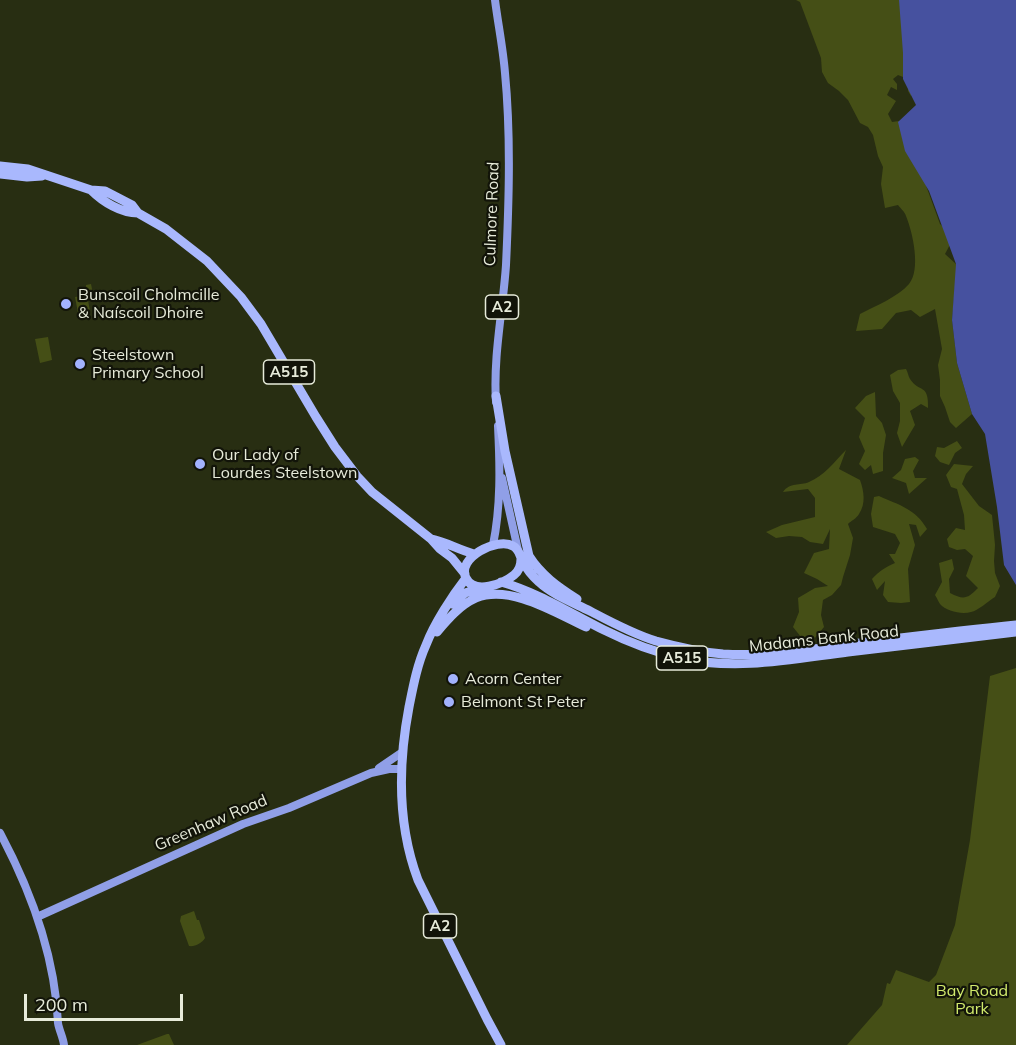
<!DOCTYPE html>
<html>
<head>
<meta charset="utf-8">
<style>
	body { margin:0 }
	#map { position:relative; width:1016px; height:1045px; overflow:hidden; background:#282e12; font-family:Mulish,sans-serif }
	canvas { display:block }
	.scale { position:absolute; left:24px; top:994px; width:159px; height:27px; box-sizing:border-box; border:3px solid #e7ebda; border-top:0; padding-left:8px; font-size:18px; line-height:21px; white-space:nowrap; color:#e7ebda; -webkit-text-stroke:4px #121409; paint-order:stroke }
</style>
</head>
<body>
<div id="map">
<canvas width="1016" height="1045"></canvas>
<div class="scale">200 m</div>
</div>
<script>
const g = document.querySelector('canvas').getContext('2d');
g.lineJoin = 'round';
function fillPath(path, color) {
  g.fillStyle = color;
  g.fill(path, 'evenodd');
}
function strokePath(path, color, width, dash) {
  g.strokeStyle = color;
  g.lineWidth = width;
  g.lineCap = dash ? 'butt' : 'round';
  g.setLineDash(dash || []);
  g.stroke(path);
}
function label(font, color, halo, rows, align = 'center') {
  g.font = font + ' Mulish,sans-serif';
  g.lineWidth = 4.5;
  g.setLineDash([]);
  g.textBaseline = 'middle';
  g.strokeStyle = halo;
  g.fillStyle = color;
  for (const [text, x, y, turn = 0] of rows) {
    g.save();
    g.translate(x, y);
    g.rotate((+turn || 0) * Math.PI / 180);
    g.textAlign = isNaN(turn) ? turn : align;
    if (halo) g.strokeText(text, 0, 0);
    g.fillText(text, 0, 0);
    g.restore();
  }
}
const green = new Path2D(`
	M796 0H911L917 82 911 96 908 91V79L898 75 893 79 897 84V90L891 87 887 95 896 101 888 114 892 122 899 121 920 169 940 224 954 237 945 254 957 265 952 320 957 363 972 414 956 428 950 422 945 407 940 396V380L938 365 942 349 935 309 920 317 911 310 896 313 882 329 856 331 860 314C875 306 898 297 909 284 921 270 913 233 906 216 905 212 901 209 898 205L885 208 881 184 883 167 878 156 873 135 868 127 860 123 848 100 839 91 828 83 822 72 821 58 800 2Z
	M91 284 94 299 88 300 90 311 78 313 75 297 87 295 86 285Z
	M48 337 52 360 40 363 35 339Z
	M906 369C908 372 908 376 910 379 919 393 929 383 928 408L921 404 910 411 915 425 902 447 897 433 900 421V403L893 391 890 375 898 370Z
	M875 392 876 416 882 423 886 435 883 453V471L873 474 871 465 865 470 859 464 865 451 859 437 865 418 855 408 866 396Z
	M957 441 962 448 955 453 949 465 940 462 935 456 937 447 944 448Z
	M846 450 839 469 860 480C864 491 866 504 859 514 857 518 851 521 848 524L853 538 850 555 843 577 841 585 832 595 823 600 821 615 824 627 814 639 801 637 793 627 799 612 798 598 815 588 828 586 817 579 804 573 814 553 829 549 830 529 823 544 810 542 802 537 789 536 776 538 766 532 782 525 815 517V498L808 489 783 492C790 482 800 486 809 482 824 476 835 461 846 450Z
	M915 457 919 460 913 471 915 478H927L909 494 906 483 892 478 901 470 905 459Z
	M954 464 973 466 966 474 962 484 979 506 992 515 995 545 994 561 995 573 1000 586 995 597C988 601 978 611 971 612 962 615 946 611 940 604 938 601 937 598 935 595L942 582 939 563 952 559 954 569 949 579 950 593C964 600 967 599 978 588L966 576 973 556 965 549 957 550 949 547 947 539 956 528 965 530 964 515 957 489 951 487 946 475Z
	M879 496C899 505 916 509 927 529L920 537 916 525 909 524 915 545 908 569 910 602 901 603 888 602 883 595 885 581 877 590 872 579C879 571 886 567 895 563L889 554H895L900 543 895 534 873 527 871 514 874 497Z
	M1016 668V1045H847L882 1005 887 983 890 984 896 970 929 982 936 975 955 925 970 840 990 676Z
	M194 911 197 920H199L205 938C202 943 195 947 189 946L180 921 181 916Z
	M167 1034H169L174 1045H137Z`);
const water = new Path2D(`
	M899 0H1016V585L1004 565 997 507 985 434 972 414 957 363 952 320 956 264 929 191 905 151 898 122 916 105 903 79V53Z`);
const major = new Path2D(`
	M495 0C498 24 503 48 505 73 511 136 509 201 506 265 503 310 493 356 496 402
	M502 478 518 550
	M493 545C501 506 500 466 498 426
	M379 768 401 753
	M0 833C31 891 55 957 58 1023 59 1030 63 1037 64 1045
	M37 917 243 824 289 808 371 773 389 769H400`);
const highway = new Path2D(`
	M0 166 28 169 91 190 105 191 132 205 138 213 166 229 207 261 241 297 261 324 316 417 335 447 357 476 372 492 431 539 440 549 452 558 465 574
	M0 174 27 177 42 176
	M91 190C103 202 121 213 138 213
	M496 396 505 451 529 556C541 575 558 587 577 599
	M431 539C446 542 459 550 474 554
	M521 559C521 564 519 571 514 575 503 584 474 595 466 578 456 558 497 537 513 546 519 549 519 554 522 560 526 568 532 576 539 582 553 595 572 602 590 611 611 622 633 634 656 641 678 647 700 652 723 654 771 657 820 648 867 642 917 636 966 630 1016 625
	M466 578C452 596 434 624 426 645 417 665 413 687 409 707 398 765 397 824 418 880L487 1019 501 1045
	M501 582C537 592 570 613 604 630 628 642 654 652 681 658 736 671 793 659 848 652 904 645 960 639 1016 632
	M452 604 465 593 481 588
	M437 632C448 619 460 605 476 598 510 584 556 613 586 627`);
const markers = [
	[66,304,6,"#a2b2fd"],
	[80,364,6,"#a2b2fd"],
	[200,464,6,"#a2b2fd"],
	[453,679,6,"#a2b2fd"],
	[449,702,6,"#a2b2fd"]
];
const shields = [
	[502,307,33],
	[289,372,51],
	[682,658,51],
	[440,926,33]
];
const shieldNames = [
	["A2",502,307],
	["A515",289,372],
	["A515",682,658],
	["A2",440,926]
];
const streetNames = [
	["Culmore Road",492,214,-88],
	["Madams Bank Road",824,639,-6],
	["Greenhaw Road",211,823,-23]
];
const poiNames = [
	["Bunscoil Cholmcille",78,295],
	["& Naíscoil Dhoire",78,313],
	["Steelstown",92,355],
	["Primary School",92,373],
	["Our Lady of",212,455],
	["Lourdes Steelstown",212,473],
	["Acorn Center",465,679],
	["Belmont St Peter",461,702]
];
const parkNames = [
	["Bay Road",972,991],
	["Park",972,1009]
];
fillPath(green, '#454f16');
fillPath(water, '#46519f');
strokePath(major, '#909fe7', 8);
strokePath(highway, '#a9b8fd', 9);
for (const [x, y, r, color] of markers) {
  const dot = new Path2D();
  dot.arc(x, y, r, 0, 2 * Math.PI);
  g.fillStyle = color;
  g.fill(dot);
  strokePath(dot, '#121409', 2);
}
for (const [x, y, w] of shields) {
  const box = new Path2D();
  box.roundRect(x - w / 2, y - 12, w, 24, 4.5);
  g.fillStyle = '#121409';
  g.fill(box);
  strokePath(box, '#e7ebda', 1.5);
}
label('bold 15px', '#e7ebda', null, shieldNames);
label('16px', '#e7ebda', '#121409', streetNames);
label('16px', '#e7ebda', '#121409', poiNames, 'left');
label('16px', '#d1ea6c', '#121409', parkNames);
</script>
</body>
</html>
